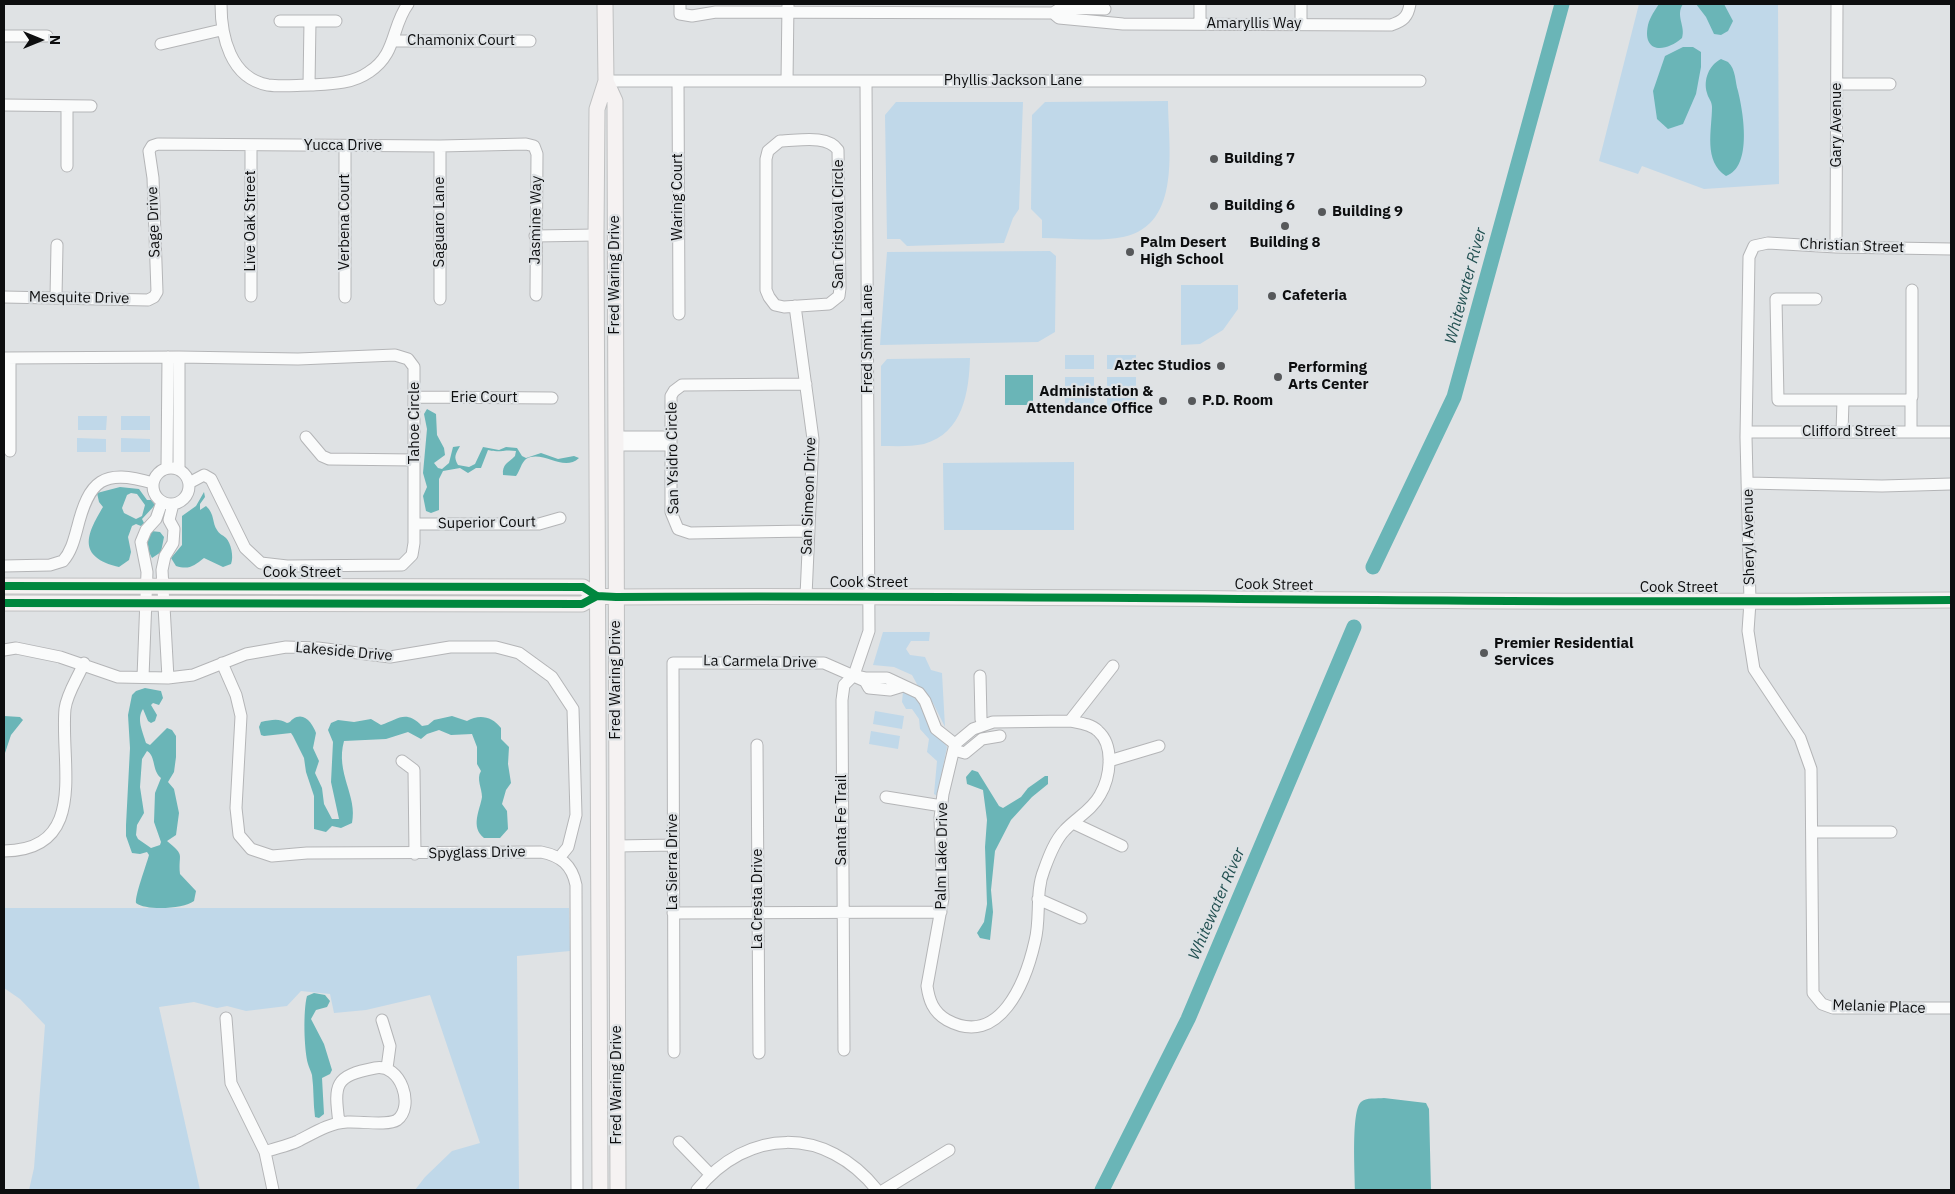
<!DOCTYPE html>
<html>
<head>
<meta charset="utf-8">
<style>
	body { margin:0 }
	#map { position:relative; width:1955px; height:1194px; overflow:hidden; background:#dfe2e4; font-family:"IBM Plex Sans",sans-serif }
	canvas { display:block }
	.frame { position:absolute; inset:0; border:5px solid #0d0e0f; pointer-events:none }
	.north { position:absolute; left:15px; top:15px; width:50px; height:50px; -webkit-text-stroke:4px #dee2e5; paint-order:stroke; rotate:90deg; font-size:14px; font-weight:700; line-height:20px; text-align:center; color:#0d0e0f }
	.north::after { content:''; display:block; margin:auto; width:18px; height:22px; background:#0d0e0f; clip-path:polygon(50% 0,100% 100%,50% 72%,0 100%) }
</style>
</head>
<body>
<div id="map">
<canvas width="1955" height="1194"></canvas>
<div class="frame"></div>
<div class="north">N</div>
</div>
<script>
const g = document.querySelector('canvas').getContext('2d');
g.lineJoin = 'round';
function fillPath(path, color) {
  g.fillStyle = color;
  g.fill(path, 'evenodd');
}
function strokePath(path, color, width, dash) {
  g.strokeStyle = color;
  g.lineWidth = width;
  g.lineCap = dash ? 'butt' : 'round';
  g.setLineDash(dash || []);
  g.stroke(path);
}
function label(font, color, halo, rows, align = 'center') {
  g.font = font + ' "IBM Plex Sans",sans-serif';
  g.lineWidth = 4.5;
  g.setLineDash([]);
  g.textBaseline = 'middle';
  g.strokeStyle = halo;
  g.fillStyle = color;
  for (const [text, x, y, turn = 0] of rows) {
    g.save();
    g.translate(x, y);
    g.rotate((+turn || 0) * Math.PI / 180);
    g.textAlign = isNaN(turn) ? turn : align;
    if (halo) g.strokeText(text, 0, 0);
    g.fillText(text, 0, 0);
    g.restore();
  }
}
const green = new Path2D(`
	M1639 4H1778L1779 184 1704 189 1642 166 1638 174 1599 161Z
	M1168 101C1168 145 1183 225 1123 237 1097 242 1068 238 1042 238V220L1031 209 1032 115 1045 102Z
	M896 102H1023L1019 209 1013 218 1004 243 907 246 900 239H887L885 115Z
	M1050 251 1056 256 1055 332 1038 342 880 345 887 252Z
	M1181 285H1238V309L1223 330 1200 344 1181 345Z
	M1065 355H1094V369H1065Z
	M1107 355H1136V369H1107Z
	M970 358C969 392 963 433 924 444 910 447 895 446 881 446V366L887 359Z
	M1065 377H1094V390H1065Z
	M1107 377H1136V390H1107Z
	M1065 398H1094V411H1065Z
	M1107 398H1136V411H1107Z
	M78 416H107L106 430H78Z
	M121 416H150V430H121Z
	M77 438 106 439V452H77Z
	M121 438 150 439V452H121Z
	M1074 462V530H944L943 463Z
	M883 632H930L929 641H911L906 649 910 655 925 657 931 670 942 673 945 727 933 703 918 686 912 675 894 667 873 665Z
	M903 691C924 698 927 722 939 738 942 742 945 743 947 747L937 796 934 794 937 761 927 752 929 739 920 729 919 719 912 709H906L902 702Z
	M875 711 904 716 902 729 873 724Z
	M871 731 900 736 898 749 869 744Z
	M4 908H569L570 951 517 956 519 1190H415L425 1177 452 1151 480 1143 430 995 366 1010 334 1013 330 994 301 991 287 1006 246 1011 227 1006 217 1008 194 1002 159 1007 200 1190H29L34 1168 45 1025 20 999 4 988Z`);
const water = new Path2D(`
	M1659 4H1683C1675 16 1686 26 1682 38 1665 53 1642 53 1648 25 1650 17 1655 10 1659 4Z
	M1696 4H1724L1733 21 1728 31 1721 35 1714 34 1706 17Z
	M1683 47H1693L1701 52V67L1696 94 1683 124 1668 129 1657 119 1653 91 1665 56Z
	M1721 59C1723 60 1726 61 1728 62 1736 69 1735 82 1738 91 1743 111 1753 167 1726 176 1703 161 1712 130 1712 107 1712 101 1708 98 1707 93 1703 80 1709 65 1721 59Z
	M1005 375H1033V405H1005Z
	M427 409 436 414 437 435 444 448 445 455 434 463 438 468 442 469 449 463 453 447 460 446C456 454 453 456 458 465L469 467 475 464 483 447 499 450 506 447 517 448 522 456 526 458 541 453 558 459 574 456 579 458C563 473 543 449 526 459 521 463 520 471 516 476L503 475C502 464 508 463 515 456L516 451C505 449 499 453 488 450L481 468H476L468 473 460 468 443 471 439 479V510L431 513 426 511 423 496 427 487 423 473 427 429 424 414Z
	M120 487 139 489 147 500H151L155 505 142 519 144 523 141 526 136 524 132 526 128 537 131 552 129 560 119 567C77 557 86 535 103 507L99 502 97 493ZM131 493 137 494 145 505 142 516 136 519 124 513 122 508 127 495Z
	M204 492 205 497 200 504V510L206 506C215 514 212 523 217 530 219 534 223 535 226 538 231 543 234 557 231 564L223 567 204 558C194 566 189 570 176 566L171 558 182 545V516L196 506Z
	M151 531 160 532 164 537 161 552 152 558 149 552 147 538Z
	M145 688 161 691 163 698 159 705 153 703 151 705 157 715 155 721 151 723 148 721 143 709C136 719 143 732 146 743L150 745 167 728 172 730 176 736V757L174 772 168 782 174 789 179 813 176 835 167 841C186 857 178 852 180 874L196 891 194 901C184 909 146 911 136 903 135 895 146 866 149 855L147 852 140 854 132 853 126 836V825L130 748 128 715 132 695 136 691ZM147 751C156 756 152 771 161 778L155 793 154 822 161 842 160 845 151 848 138 839 136 835 137 825 144 813 140 787 142 759Z
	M4 716 20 717 23 720 11 735 4 756Z
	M452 716 467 721C479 714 492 716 501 728V739L509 747 508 764 511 783 506 790 502 804 507 811 508 829 500 838H484C470 827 480 810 482 797 482 788 476 779 481 771L477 764V747L472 734 451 735 439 730 427 734 421 739 408 732 386 739 344 741C335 773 358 796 352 823L341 828 332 826 326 832 314 829V796L306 772 304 758 293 736 291 733 264 736 261 735 259 727 261 722C272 720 278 718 287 723 290 723 291 720 293 719 305 711 313 725 316 733L313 748 319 761 315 773 322 788 324 804 332 819H339L331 782 333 742 328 730 331 723 338 720 354 722 371 719 381 725C398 720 405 709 422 726L428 725 434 720Z
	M972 770 978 772 999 806 1003 808 1021 797 1028 788 1045 776H1048V784L1032 797 1011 820 995 851 991 890 993 912 990 940 980 938 977 933 984 922 987 904 985 847 987 820 983 790 967 784 966 777Z
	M314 993 325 995 330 1001 327 1007 316 1010 311 1019 324 1044 332 1070 330 1074 322 1078 324 1114 319 1118 315 1117C313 1103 314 1089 312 1075 311 1071 309 1068 308 1064 304 1049 303 1011 307 996Z
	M1384 1098 1426 1103 1429 1109 1431 1190H1355C1355 1174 1351 1110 1361 1102 1366 1097 1377 1099 1384 1098Z`);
const river = new Path2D(`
	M1373 567 1454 397 1562 4
	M1102 1190 1188 1019 1354 627`);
const minor = new Path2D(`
	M221 4C221 36 230 78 268 85 282 87 297 85 311 85 331 84 352 84 369 72 397 54 391 27 408 4
	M680 4V14L692 16 716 12 1053 13 1061 8 1105 9
	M1200 4V24
	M1301 4V24
	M1053 13 1059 18 1123 24 1391 25C1403 21 1408 17 1410 4
	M280 21H336
	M4 36H47
	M393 41H530
	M161 44 221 30
	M606 81H1420
	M678 81 679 314
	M787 81 788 4
	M1838 84H1890
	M309 85 310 21
	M4 105 91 106
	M67 106V166
	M780 141C797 141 827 134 838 150L840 288 839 296 829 304 784 307 775 305 769 297 766 290V159L768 151Z
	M345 146V297
	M535 236 596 235
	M1836 247 1837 4
	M1951 249 1836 247 1768 243 1754 246 1749 257 1746 437 1750 602 1748 631 1754 669 1800 738 1811 769 1813 993 1822 1004 1833 1008H1951
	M251 296V146
	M4 297 148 300 154 297 157 292 153 178 149 151 152 146 158 144 440 146 526 144 534 146 537 154 536 295
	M56 297 57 245
	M440 299V146
	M1816 299H1776L1778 400H1908L1912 397V290
	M795 306 813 439 806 596
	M179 357V469
	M4 358 179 357 298 359 395 355 408 359 414 367V543L412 555 402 565 287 566 261 563 245 548 211 479 204 475 189 483
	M10 359V451
	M806 384 682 385 674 391 671 396V512L678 529 690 533 807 531
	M415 397 552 398
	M1911 399V432
	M1747 432H1951
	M1842 432 1843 401
	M306 437 322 456 329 459 414 460
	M615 437H670
	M615 445H670
	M153 486a18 18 0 1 1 36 0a18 18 0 1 1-36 0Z
	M167 468 168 357
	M1747 483 1882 486 1951 484
	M414 524H539L560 518
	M4 566 50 565 63 561C71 552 74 540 77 529 89 480 103 468 153 483
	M4 650 16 648 60 657 118 677 168 678 193 675 246 654 286 647 318 648 390 657 450 647H496L519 653 552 677 573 709 576 815 568 847 559 858
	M222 663 236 695 241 716 236 808 239 835 251 849 272 856 307 853 541 852C561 856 572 865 576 885L577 1190
	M857 676 866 678H887L919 693 925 701 936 729 955 744
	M980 676 981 719 983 724
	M143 677 147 572 141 542 146 530 156 519 162 502
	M168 678 162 570 165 556 173 543 174 529 169 520 173 504
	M1070 721C1080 723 1091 724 1098 731 1115 746 1110 778 1100 795 1092 810 1076 818 1065 830 1055 840 1049 856 1044 870 1035 892 1041 918 1035 941 1026 981 1000 1049 947 1020 933 1012 929 1000 927 986L943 898 940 818 943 794 955 744 973 729 993 722Z
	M1070 721 1113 666
	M757 745 759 1053
	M954 750 965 753 982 739 1000 736
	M402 761 414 770 415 854
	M1109 761 1159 746
	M886 797 942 806
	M1073 823 1122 846
	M1812 832H1891
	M617 846 673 845
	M4 851C89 850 60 764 65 709 67 693 78 678 84 663
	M1038 899 1081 918
	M673 913 941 912
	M226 1018 231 1083 265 1152 273 1190
	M382 1020 390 1046 387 1068
	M844 1050 842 700 844 685 854 675 869 631 866 81
	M674 1052 673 663H824L865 681 869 688 890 690 903 686
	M679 1142 710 1174
	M265 1152C276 1148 287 1146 298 1141 314 1133 329 1123 347 1122 359 1121 388 1126 397 1120 415 1107 401 1063 375 1068 334 1076 334 1084 339 1123
	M697 1190C748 1127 826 1126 877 1190
	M884 1190 949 1150`);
const major = new Path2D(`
	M606 81 615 101 618 1190
	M4 586 583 587 597 596 616 597C1061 594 1506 605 1951 600
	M4 603 582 604 597 596
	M600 1190 596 235 597 109 606 81 605 4`);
const cycleway = new Path2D(`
	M4 586 583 587 597 596 616 597C1061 594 1506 605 1951 600
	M4 603 582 604 597 596`);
const markers = [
	[1214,159,5,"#56585a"],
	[1214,206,5,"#56585a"],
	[1322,212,5,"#56585a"],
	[1285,226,5,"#56585a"],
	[1130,252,5,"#56585a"],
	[1272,296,5,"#56585a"],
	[1221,366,5,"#56585a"],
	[1278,377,5,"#56585a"],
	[1163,401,5,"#56585a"],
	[1192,401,5,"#56585a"],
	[1484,653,5,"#56585a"]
];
const streetNames = [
	["Amaryllis Way",1254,24],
	["Chamonix Court",461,41],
	["Phyllis Jackson Lane",1013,81],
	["Gary Avenue",1837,125,-90],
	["Yucca Drive",343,146],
	["Waring Court",678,197,-90],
	["Jasmine Way",536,220,-89],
	["Live Oak Street",251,221,-90],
	["Sage Drive",154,222,-92],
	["Verbena Court",345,222,-90],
	["Saguaro Lane",440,222,-90],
	["San Cristoval Circle",839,224,-90],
	["Christian Street",1852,246,2],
	["Fred Waring Drive",615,275,-90],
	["Mesquite Drive",79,298,1],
	["Fred Smith Lane",868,339,-90],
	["Erie Court",484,398],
	["Tahoe Circle",415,423,-90],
	["Clifford Street",1849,432],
	["San Ysidro Circle",673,458,-91],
	["San Simeon Drive",809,496,-88],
	["Superior Court",487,523,-1],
	["Sheryl Avenue",1749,537,-91],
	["Cook Street",302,573],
	["Cook Street",869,583],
	["Cook Street",1274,585,1],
	["Cook Street",1679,588],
	["Lakeside Drive",344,652,5],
	["La Carmela Drive",760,662,1],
	["Fred Waring Drive",616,680,-90],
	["Santa Fe Trail",842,820,-90],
	["Spyglass Drive",477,853,-1],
	["Palm Lake Drive",942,856,-89],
	["La Sierra Drive",673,862,-90],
	["La Cresta Drive",758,899,-90],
	["Melanie Place",1879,1007,2],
	["Fred Waring Drive",617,1085,-90]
];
const poiNames = [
	["Building 7",1224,159],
	["Building 6",1224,206],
	["Building 9",1332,212],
	["Palm Desert",1140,243],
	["High School",1140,260],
	["Building 8",1285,243,"center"],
	["Cafeteria",1282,296],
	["Aztec Studios",1211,366,"right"],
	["Performing",1288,368],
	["Arts Center",1288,385],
	["Administation &",1153,392,"right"],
	["Attendance Office",1153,409,"right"],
	["P.D. Room",1202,401],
	["Premier Residential",1494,644],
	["Services",1494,661]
];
const waterNames = [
	["Whitewater River",1466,286,-75],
	["Whitewater River",1217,904,-67]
];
fillPath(green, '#c0d8e9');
fillPath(water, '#6ab5b7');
strokePath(river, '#6ab5b7', 15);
strokePath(minor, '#b4b5b7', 13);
strokePath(major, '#bfc0c1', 17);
strokePath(minor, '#fafbfb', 11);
strokePath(major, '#f5f2f2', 15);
strokePath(cycleway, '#00873e', 8);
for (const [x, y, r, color] of markers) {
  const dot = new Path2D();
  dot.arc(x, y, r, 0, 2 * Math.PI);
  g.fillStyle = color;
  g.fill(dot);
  strokePath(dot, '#dee2e5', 2);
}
label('15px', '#0d0e0f', '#dee2e5', streetNames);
label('bold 15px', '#0d0e0f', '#dee2e5', poiNames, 'left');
label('italic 16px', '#235152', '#dee2e5', waterNames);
</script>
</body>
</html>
